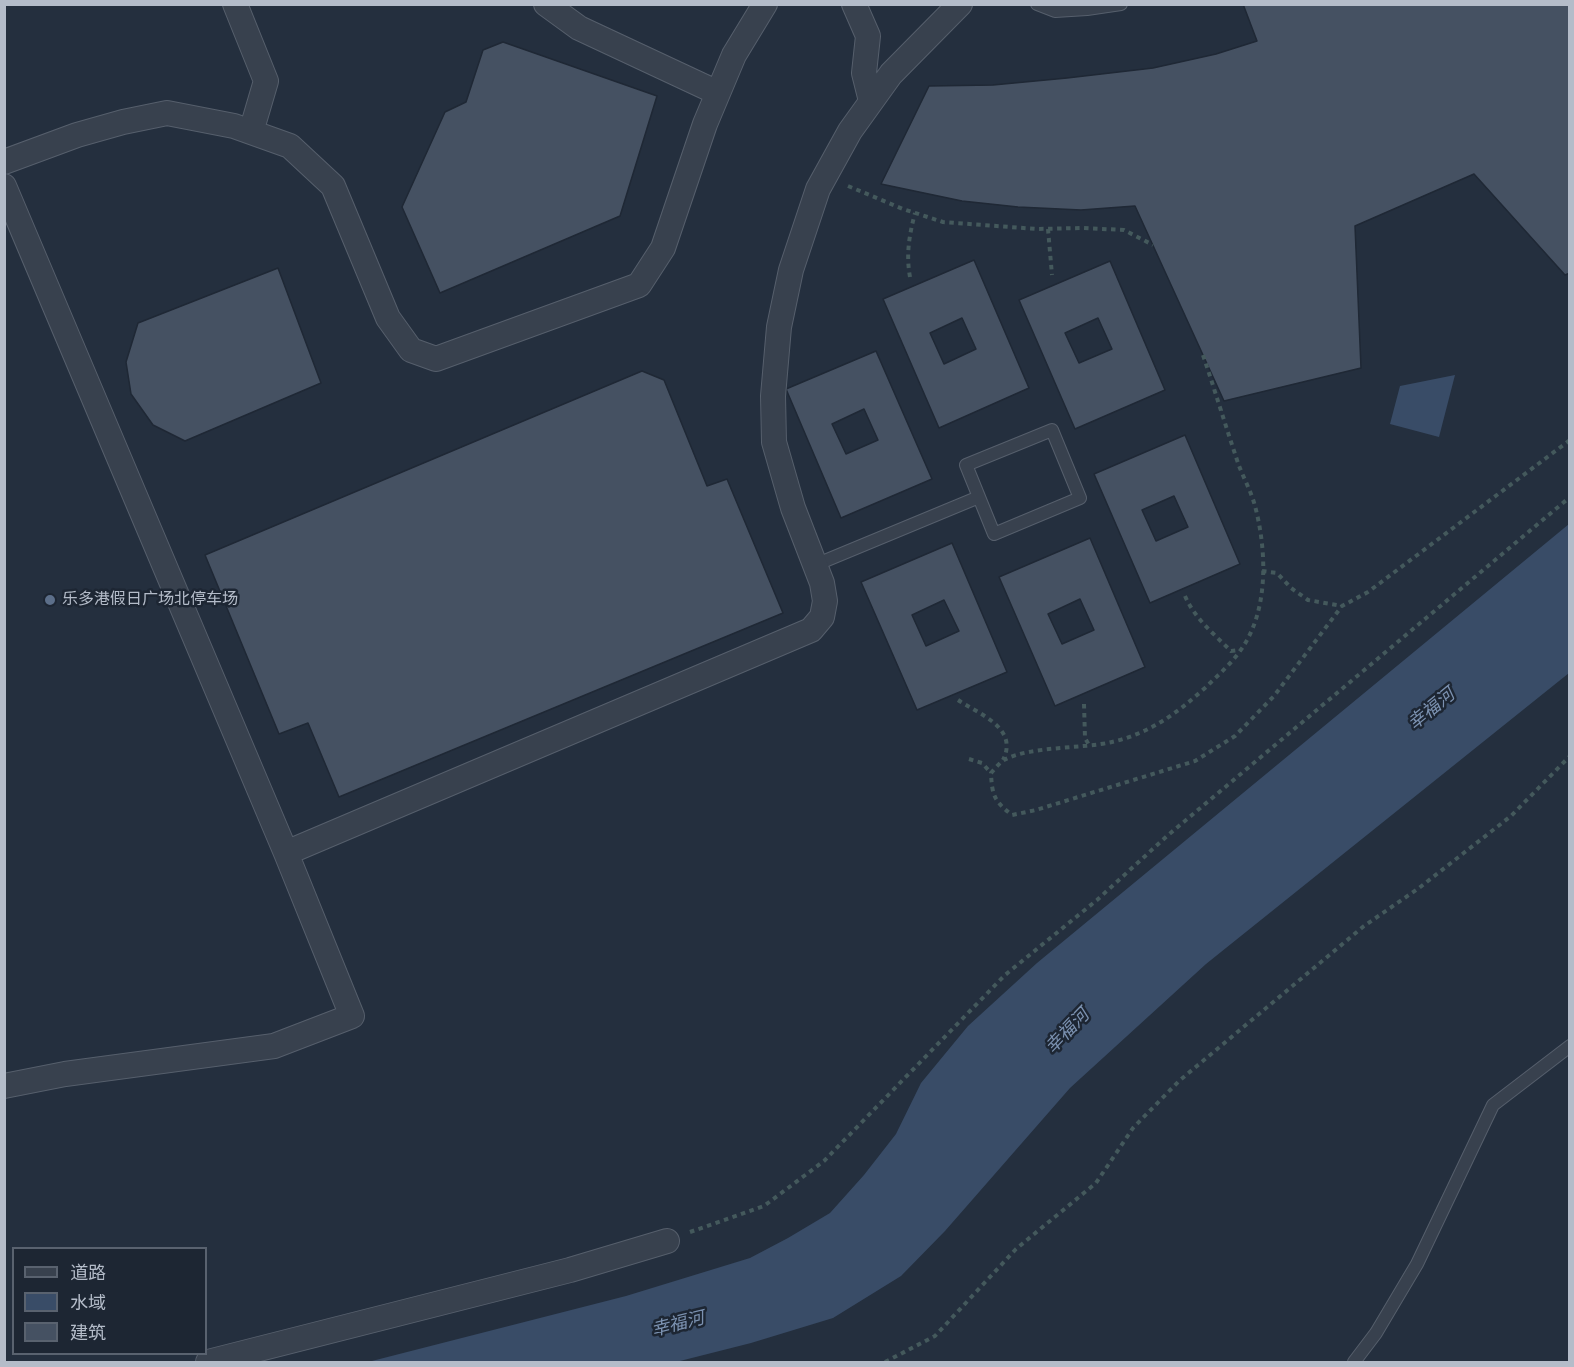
<!DOCTYPE html>
<html>
<head>
<meta charset="utf-8">
<style>
	body { margin:0 }
	#map { position:relative; width:1574px; height:1367px; overflow:hidden; background:#242f3e; font-family:Poppins,"Noto Sans SC",sans-serif }
	canvas { display:block }
	.frame { position:absolute; inset:0; border:6px solid #b4bcc9; pointer-events:none }
	.legend { position:absolute; left:12px; top:1247px; width:195px; height:108px; box-sizing:border-box; background:#1d2633; border:2px solid #59626f; margin:0; padding:8px 10px; list-style:none; font-size:18px; color:#b4bcc9 }
	.legend li { display:flex; align-items:center; gap:12px; height:30px }
	.legend b { width:30px; border:2px solid #59626f }
</style>
</head>
<body>
<div id="map">
<canvas width="1574" height="1367"></canvas>
<div class="frame"></div>
<ul class="legend">
<li><b style="height:8px;background:#38414e"></b>道路</li>
<li><b style="height:16px;background:#394c67"></b>水域</li>
<li><b style="height:16px;background:#455162"></b>建筑</li>
</ul>
</div>
<script>
const g = document.querySelector('canvas').getContext('2d');
g.lineJoin = 'round';
function fillPath(path, color) {
  g.fillStyle = color;
  g.fill(path, 'evenodd');
}
function strokePath(path, color, width, dash) {
  g.strokeStyle = color;
  g.lineWidth = width;
  g.lineCap = dash ? 'butt' : 'round';
  g.setLineDash(dash || []);
  g.stroke(path);
}
function label(font, color, halo, rows, align = 'center') {
  g.font = font + ' Poppins,"Noto Sans SC",sans-serif';
  g.lineWidth = 5;
  g.setLineDash([]);
  g.textBaseline = 'middle';
  g.strokeStyle = halo;
  g.fillStyle = color;
  for (const [text, x, y, turn = 0] of rows) {
    g.save();
    g.translate(x, y);
    g.rotate((+turn || 0) * Math.PI / 180);
    g.textAlign = isNaN(turn) ? turn : align;
    if (halo) g.strokeText(text, 0, 0);
    g.fillText(text, 0, 0);
    g.restore();
  }
}
const water = new Path2D(`
	M1455 375 1439 437 1390 424 1400 386Z
	M1569 524V673L1206 964 1070 1088 945 1231 901 1276 833 1318 751 1343 676 1362H368L626 1296 750 1258 788 1238 830 1213 864 1175 896 1134 921 1083 968 1026 1037 963Z`);
const building = new Path2D(`
	M1243 4H1570V273L1565 275 1474 174 1355 226 1361 368 1224 401 1135 206 1081 210 1018 207 962 201 881 184 929 86 993 85 1067 78 1153 68 1216 54 1257 41Z
	M503 42 657 96 620 216 440 293 402 207 445 112 466 102 483 50Z
	M974 260 1029 388 939 428 883 299ZM962 318 976 349 944 364 930 333Z
	M1110 261 1165 390 1075 429 1019 300ZM1098 318 1112 349 1079 363 1065 333Z
	M278 268 321 383 185 441 153 425 131 394 126 362 138 323Z
	M876 351 932 479 841 518 786 389ZM864 409 878 440 846 454 832 424Z
	M642 371 664 380 707 486 727 479 783 613 339 797 308 723 279 734 205 555Z
	M1185 435 1240 564 1150 603 1094 474ZM1174 496 1188 527 1156 541 1142 510Z
	M1090 538 1145 667 1055 706 999 577ZM1080 599 1094 630 1062 644 1048 614Z
	M952 543 1007 672 917 710 861 582ZM944 600 959 631 926 646 912 615Z`);
const path = new Path2D(`
	M848 186 903 209 943 222 1037 229 1083 228 1124 230 1153 245
	M1048 229 1052 275
	M910 277C906 255 909 236 915 213
	M1203 355C1215 391 1226 427 1238 463 1243 477 1251 491 1255 506 1267 551 1269 612 1240 651 1230 665 1217 676 1205 688 1176 714 1150 733 1112 742 1082 749 1029 746 1004 760 999 763 995 769 991 773 992 795 994 801 1012 815L1036 810 1195 761 1235 736 1274 696 1342 606 1368 592 1570 440
	M1262 571 1277 573 1291 588 1308 600 1342 606
	M1185 596C1195 619 1214 634 1231 651L1240 650
	M958 700C979 714 1019 728 1003 760
	M1084 704 1085 738 1089 745
	M969 759 982 763 991 773
	M690 1232 764 1206 824 1161 1005 975 1097 900 1167 836 1570 497
	M885 1362 935 1336 1016 1249 1096 1183 1133 1128 1179 1081 1364 926 1419 888 1511 816 1570 756`);
const lane = new Path2D(`
	M1037 4 1055 11 1087 9 1121 4
	M1052 430 1080 498 994 534 966 465Z
	M815 565 979 497
	M1354 1362 1376 1333 1417 1264 1493 1105 1570 1046`);
const street = new Path2D(`
	M235 4 266 81 251 132
	M546 4 579 28 718 93
	M854 4 868 36 864 73 871 101
	M4 162 77 135 123 122 167 113 234 126 290 146 333 186 388 318 411 350 436 359 639 285 663 248 705 124 734 55 765 4
	M4 186 286 853 352 1016 274 1046 65 1074 4 1086
	M286 853 811 630 822 617 825 601 822 583 793 508 774 442 773 396 779 327 791 270 818 189 850 131 891 74 960 4
	M208 1362 570 1270 667 1241`);
const markers = [
	[50,600,6,"#5c6f8a"]
];
const poiNames = [
	["乐多港假日广场北停车场",62,600]
];
const waterNames = [
	["幸福河",1432,710,-39],
	["幸福河",1068,1032,-46],
	["幸福河",678,1325,-14]
];
fillPath(water, '#394c67');
fillPath(building, '#455162');
strokePath(building, '#1f2835', 1.5);
strokePath(lane, '#565f6c', 14);
strokePath(street, '#565f6c', 26);
strokePath(path, '#44595c', 4, [4.5, 4.5]);
strokePath(lane, '#38414e', 12);
strokePath(street, '#38414e', 24);
for (const [x, y, r, color] of markers) {
  const dot = new Path2D();
  dot.arc(x, y, r, 0, 2 * Math.PI);
  g.fillStyle = color;
  g.fill(dot);
  strokePath(dot, '#1d2633', 2);
}
label('16px', '#b4bcc9', '#1d2633', poiNames, 'left');
label('italic 18px', '#7c92b1', '#1d2633', waterNames);
</script>
</body>
</html>
